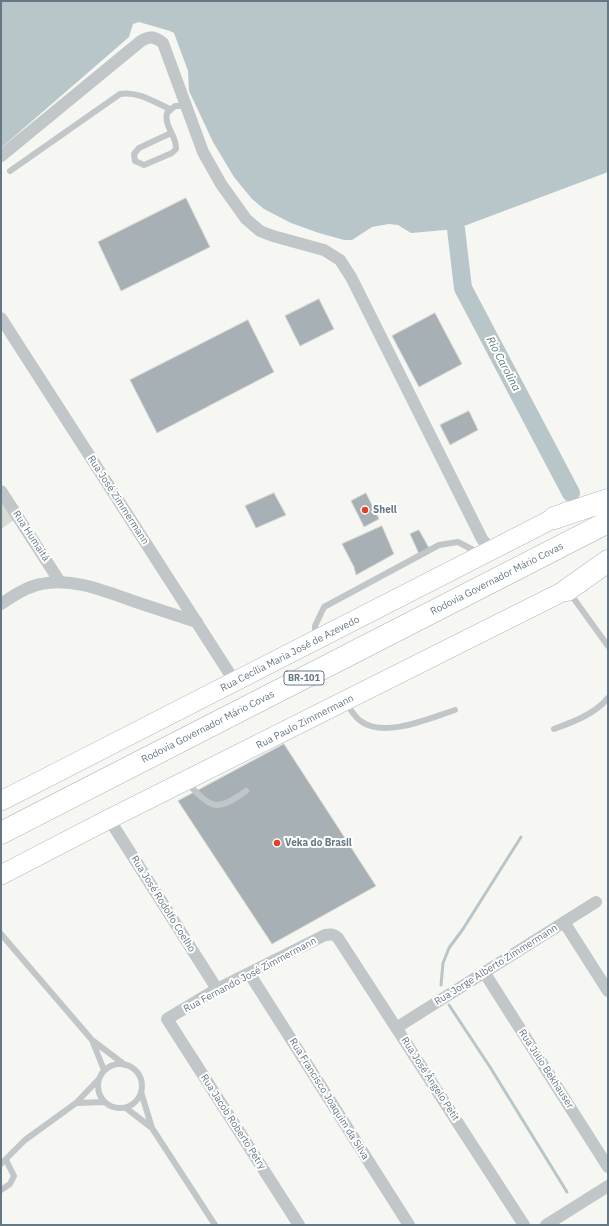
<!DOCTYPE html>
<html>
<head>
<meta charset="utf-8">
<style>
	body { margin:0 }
	#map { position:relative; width:609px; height:1226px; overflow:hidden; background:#f6f6f2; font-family:"IBM Plex Sans",sans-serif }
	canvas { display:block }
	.frame { position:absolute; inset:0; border:2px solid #647884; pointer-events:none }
</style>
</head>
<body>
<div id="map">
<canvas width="609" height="1226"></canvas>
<div class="frame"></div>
</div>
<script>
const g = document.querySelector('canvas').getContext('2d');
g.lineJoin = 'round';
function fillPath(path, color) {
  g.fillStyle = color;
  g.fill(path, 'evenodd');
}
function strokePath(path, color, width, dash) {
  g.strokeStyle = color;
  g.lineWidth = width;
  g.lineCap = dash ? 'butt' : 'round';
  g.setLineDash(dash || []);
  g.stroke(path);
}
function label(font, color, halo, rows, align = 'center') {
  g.font = font + ' "IBM Plex Sans",sans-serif';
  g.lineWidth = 4;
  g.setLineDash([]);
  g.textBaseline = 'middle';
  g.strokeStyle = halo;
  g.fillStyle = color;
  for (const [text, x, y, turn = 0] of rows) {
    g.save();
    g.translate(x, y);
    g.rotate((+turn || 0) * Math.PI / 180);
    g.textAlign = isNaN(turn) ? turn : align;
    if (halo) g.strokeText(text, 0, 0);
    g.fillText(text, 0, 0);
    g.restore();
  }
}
const green = new Path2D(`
	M1 500 14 520 1 529Z`);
const water = new Path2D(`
	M1 1H608V172L456 229 411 233 398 225 389 224 372 227 352 240H344L319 233 291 223 264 209 252 199 234 177 213 142 189 91 188 71 174 33 170 31 139 22 133 24 129 37 1 148Z`);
const stream = new Path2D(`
	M441 985 443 963 449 948 463 929 521 837
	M449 1005 490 1067 567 1192`);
const river = new Path2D(`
	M456 229 463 288 571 493`);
const building = new Path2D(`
	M186 198 210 247 121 291 98 242Z
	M319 299 334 329 300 346 285 316Z
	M435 313 462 364 419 387 392 336Z
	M248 320 274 372 157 433 130 380Z
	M469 411 478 430 450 445 440 425Z
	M274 493 286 515 256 528 245 506Z
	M366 493 379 519 364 527 351 501Z
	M382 526 394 554 356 575 354 567 342 544Z
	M419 530 429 548 419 554 410 534Z
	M284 744 376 886 272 944 178 801Z`);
const service = new Path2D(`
	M171 133 139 148 134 154 135 161 144 165 172 153 176 149C177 136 164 127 167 113L175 106H186
	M10 171 120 94C138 91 154 102 170 109
	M569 592 608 646
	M315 638V626L324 607 439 545 458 542 479 553
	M346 703C351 710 355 718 362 722 386 738 430 718 455 710
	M554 729C573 722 595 714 608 698
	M187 783C212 808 215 813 246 791
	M1 934 92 1040 125 1065
	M92 1040 104 1070
	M98 1086a22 22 0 1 1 44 0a22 22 0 1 1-44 0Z
	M141 1092 152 1128 215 1225
	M76 1103 104 1102
	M126 1108 152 1128
	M1 1164 25 1140 76 1103 98 1080
	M1 1190 10 1184 14 1176 6 1160`);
const minor = new Path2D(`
	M1 156 141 41C150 35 155 37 163 43L203 152 221 184 246 219 260 231 273 236 324 250 340 260 351 277 482 539 491 550
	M1 318 235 682
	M1 491 60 582
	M1 604C13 596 26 587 41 584 72 577 105 591 133 601 154 608 175 615 197 622
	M109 819 217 989
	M564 922 608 991
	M484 972 608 1167
	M249 973 409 1225
	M396 1028 596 902
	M299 1225 167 1019 217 989 325 935C331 934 334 934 338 938L524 1225
	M546 1225 608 1186`);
const primary = new Path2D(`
	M1 801 568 511
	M1 875 109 819 580 583`);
const motorway = new Path2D(`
	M554 518 608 500
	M567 590 608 561
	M1 833 608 522`);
const markers = [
	[365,510,4,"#e64222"],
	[277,843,4,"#e64222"]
];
const shields = [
	[304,678,40]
];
const shieldNames = [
	["BR-101",304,678]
];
const streetNames = [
	["Rua José Zimmermann",118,500,57],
	["Rua Humaitá",31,536,57],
	["Rodovia Governador Mário Covas",497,579,-27],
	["Rua Cecília Maria José de Azevedo",290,654,-27],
	["Rua Paulo Zimmermann",305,722,-27],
	["Rodovia Governador Mário Covas",208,727,-27],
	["Rua José Rodolfo Coelho",163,904,58],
	["Rua Jorge Alberto Zimmermann",496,965,-32],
	["Rua Fernando José Zimmermann",250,975,-28],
	["Rua Júlio Bekhauser",546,1069,57],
	["Rua José Ângelo Petit",430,1079,57],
	["Rua Francisco Joaquim da Silva",329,1099,58],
	["Rua Jacob Roberto Petry",233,1122,57]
];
const poiNames = [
	["Shell",373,510],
	["Veka do Brasil",285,843]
];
const waterNames = [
	["Rio Carolina",503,364,62]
];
fillPath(green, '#d7ddd3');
fillPath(water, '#b8c6c9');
strokePath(stream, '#b8c6c9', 3);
strokePath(river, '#b8c6c9', 18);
fillPath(building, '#a7b1b5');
strokePath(building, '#d7d7d5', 1);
strokePath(primary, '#b4b9bc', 20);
strokePath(motorway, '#b4b8bb', 23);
strokePath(service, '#c1c6c8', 6);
strokePath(minor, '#c1c6c8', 12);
strokePath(primary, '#fff', 19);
strokePath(motorway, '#fff', 22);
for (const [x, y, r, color] of markers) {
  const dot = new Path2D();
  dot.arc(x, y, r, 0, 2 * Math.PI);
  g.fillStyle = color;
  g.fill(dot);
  strokePath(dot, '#fff', 1.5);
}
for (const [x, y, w] of shields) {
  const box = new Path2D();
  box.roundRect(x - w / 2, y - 7, w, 14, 3);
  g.fillStyle = '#fff';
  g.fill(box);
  strokePath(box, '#647884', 1);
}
label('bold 9px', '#647884', null, shieldNames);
label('10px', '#647884', '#fff', streetNames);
label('bold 10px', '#647884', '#fff', poiNames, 'left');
label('italic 11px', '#607a80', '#fff', waterNames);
</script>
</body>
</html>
